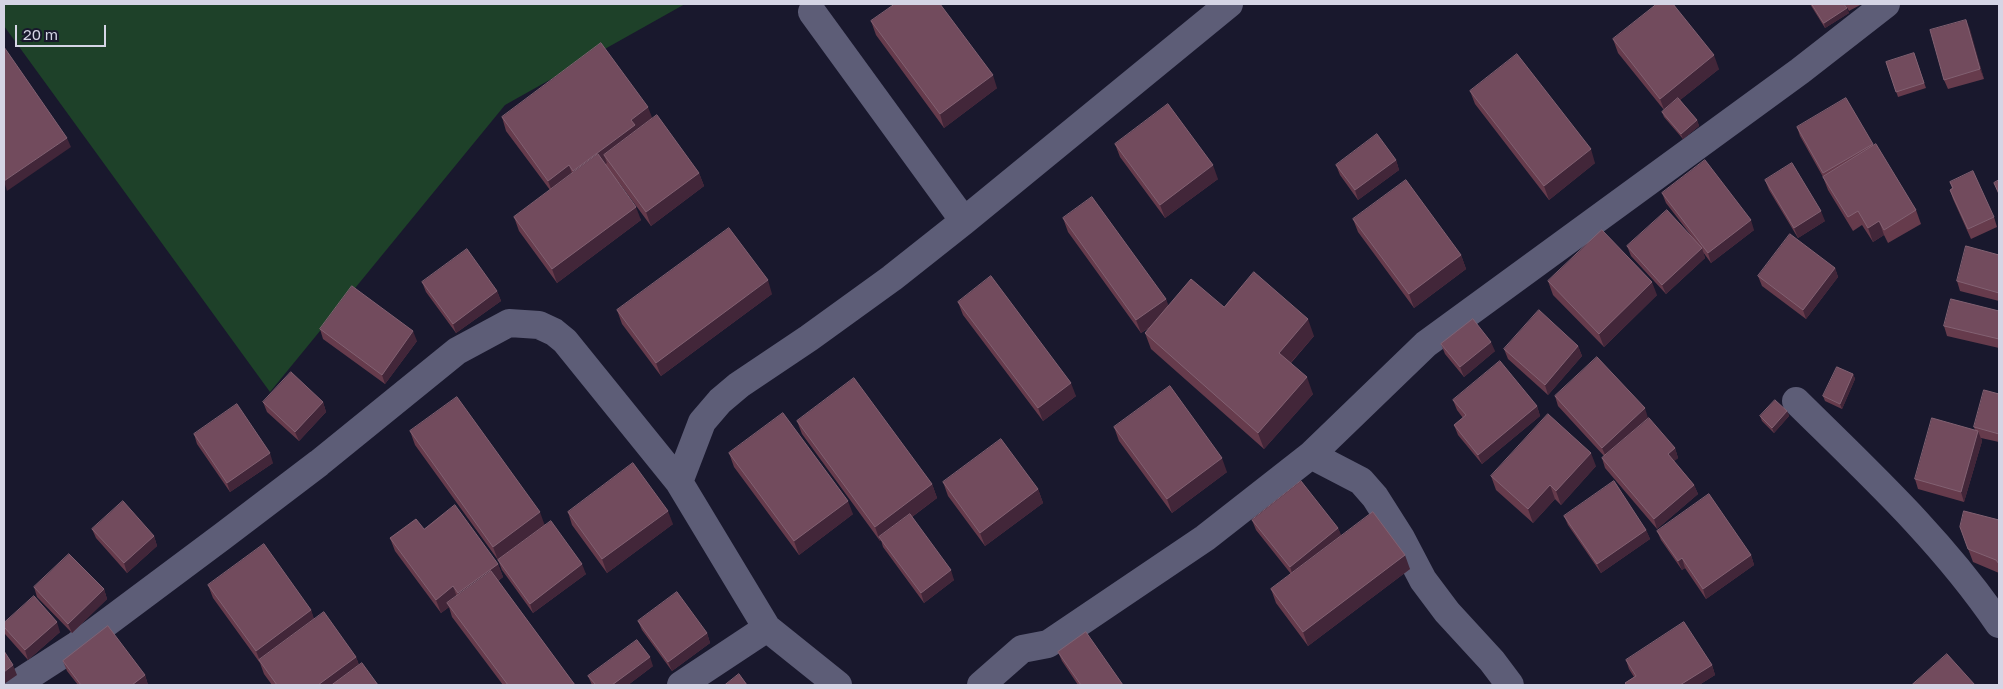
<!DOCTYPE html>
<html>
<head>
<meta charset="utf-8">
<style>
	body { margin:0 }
	#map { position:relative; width:2003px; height:689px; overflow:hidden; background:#19182d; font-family:"Golos Text",sans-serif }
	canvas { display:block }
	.frame { position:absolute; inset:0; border:5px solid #d5d5e5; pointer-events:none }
	.scale { position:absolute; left:15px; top:25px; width:91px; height:22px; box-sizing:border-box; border:2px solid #d5d5e5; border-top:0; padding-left:6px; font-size:15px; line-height:18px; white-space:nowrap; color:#d5d5e5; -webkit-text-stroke:4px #19182d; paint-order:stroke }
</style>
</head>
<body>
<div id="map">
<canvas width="2003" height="689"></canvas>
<div class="frame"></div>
<div class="scale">20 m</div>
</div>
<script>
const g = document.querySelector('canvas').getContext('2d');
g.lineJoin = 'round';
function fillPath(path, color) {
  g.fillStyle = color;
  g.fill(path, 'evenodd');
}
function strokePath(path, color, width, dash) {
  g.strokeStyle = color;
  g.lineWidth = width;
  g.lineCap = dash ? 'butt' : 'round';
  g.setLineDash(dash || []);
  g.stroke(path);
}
const green = new Path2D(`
	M4 4H685L505 105 270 392 4 26Z`);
const street = new Path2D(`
	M812 12 964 221
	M1796 401C1869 473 1941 539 1999 624
	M1311 455 1361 481 1375 497 1401 538 1423 580 1447 612 1492 661 1510 685
	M679 482 702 422 720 401 739 385 809 338 892 278 964 221 1229 4
	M15 685 77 645 223 536 319 463 457 351 509 323 539 325 554 332 565 341 679 482 767 628 838 685
	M681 685 767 628
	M981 685 1022 649 1048 644 1205 538 1311 455 1426 344 1800 71 1886 4`);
const wall = new Path2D(`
	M1810 4H1844L1849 13 1825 28Z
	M1845 4H1862L1849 11Z
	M1966 20 1984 79 1948 89 1944 80Z
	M871 21 997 88 944 128 876 35Z
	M1613 39 1719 69 1680 100 1697 120 1699 126 1683 139 1664 117 1662 112 1664 110 1618 53Z
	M1914 53 1926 88 1898 97 1886 62Z
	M1470 91 1595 163 1549 200 1475 104Z
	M502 117 653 119 699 173 704 186 651 226 617 180 641 220 557 283 519 231 514 217 550 190 506 131Z
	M1797 127 1873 144 1916 210 1921 224 1888 243 1884 235 1873 242 1862 225 1853 231 1828 190 1823 177 1800 136Z
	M1115 144 1218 179 1165 218 1120 157Z
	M1396 160 1399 170 1358 200 1340 175 1336 165Z
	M1765 180 1825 221 1798 238 1769 190Z
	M1950 182 1994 217 1997 227 1971 239 1953 199 1950 190 1952 188Z
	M1662 193 1754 230 1711 263 1703 252 1705 258 1666 294 1631 256 1627 246 1693 238 1666 203Z
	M1063 218 1166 299 1168 306 1224 307 1314 336 1291 363 1313 394 1264 449 1151 349 1145 333 1149 328 1141 333 1068 232Z
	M1353 219 1461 255 1466 269 1414 308 1358 232Z
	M1999 255V301L1960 291 1957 281Z
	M1835 268 1838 277 1806 319 1762 286 1758 276Z
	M1548 281 1657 295 1604 347 1553 295Z
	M422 282 497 291 501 301 456 333 426 292Z
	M772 294 661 376 622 324 617 310Z
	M958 302 1076 396 1043 421 963 315Z
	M1999 311V348L1947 336 1944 326Z
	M320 329 417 341 385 384 323 339Z
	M1441 344 1495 351 1464 377 1445 354Z
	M1578 346 1582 356 1548 395 1508 359 1504 349Z
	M1853 374 1855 379 1842 409 1825 401 1823 396Z
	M1999 394V442L1981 438 1982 441 1964 502 1918 489 1915 479 1975 430 1974 427Z
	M1555 396 1648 418 1635 430 1675 448 1678 458 1674 461 1694 485 1698 494 1657 529 1605 468 1602 458 1604 456 1558 406Z
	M1453 400 1537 406 1540 416 1482 464 1458 435 1454 425 1463 418 1457 410Z
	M263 402H323L326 412 299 441 267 412Z
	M1787 411 1789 416 1774 433 1762 421 1760 416Z
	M797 421 932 484 937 498 912 517 954 580 924 603 883 547 881 540 880 541 802 434Z
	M1114 427 1227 472 1172 513 1119 441Z
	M410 431 545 525 586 574 533 613 502 570 498 560 415 445Z
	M194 434 273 463 230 492 197 444Z
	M729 453 853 514 799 555 734 467Z
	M1596 466 1561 505 1555 499 1533 523 1496 490 1491 476Z
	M943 482 1038 489 1043 503 985 546 948 496Z
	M568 512 673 524 607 573 572 525Z
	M1564 516 1646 530 1650 539 1601 573 1568 525Z
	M1252 520 1338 528 1341 536 1410 569 1308 646 1276 603 1271 589 1291 574 1256 530Z
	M1999 520V573L1973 562 1960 527Z
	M92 529 154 536 157 546 127 573 96 538Z
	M424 529 498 564 503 577 498 581 575 685H503L452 617 449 607 441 613 395 551 390 538Z
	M1657 531 1751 555 1754 565 1706 599 1685 568 1682 570 1661 540Z
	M208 585 311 610 314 620 356 657 359 665 378 685H272L264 674 260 663 213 598Z
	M34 587 104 589 107 599 72 633 37 597Z
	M638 621 707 633 710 643 672 671 642 630Z
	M4 623 60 632 28 660 5 634 4 630Z
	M1058 652 1123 685H1078L1062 661Z
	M1626 660 1712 665 1715 675 1699 685H1626L1625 683 1634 677 1629 669Z
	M63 661 145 675 148 685H78L67 671Z
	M653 666 628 685H592L588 676Z`);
const shadedWall = new Path2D(`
	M1847 8 1849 13 1825 28 1824 23Z
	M1966 20 1970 29 1984 79 1980 69Z
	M1714 55 1719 69 1665 112 1660 99Z
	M993 75 997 88 944 128 940 114Z
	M648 107 653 120 604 155 607 163 578 184 573 171 631 120Z
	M1697 120 1699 126 1683 139 1681 134Z
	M67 138 71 147 7 191 4 181Z
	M1591 149 1595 163 1549 200 1544 186Z
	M1396 160 1399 170 1358 200 1355 190Z
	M569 165 574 179 553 194 548 181Z
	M1213 165 1218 179 1165 218 1160 205Z
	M699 173 704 186 651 226 646 212Z
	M636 207 641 220 557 283 552 269Z
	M1821 211 1825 221 1798 238 1794 228Z
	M1751 220 1754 230 1711 263 1708 253Z
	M1879 221 1884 235 1873 242 1868 228Z
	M1702 248 1705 258 1666 294 1662 285Z
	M1461 255 1466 269 1414 308 1409 294Z
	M1835 268 1838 277 1806 319 1803 310Z
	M768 280 772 294 661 376 656 363Z
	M1652 282 1657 295 1604 347 1599 334Z
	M497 291 501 301 456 333 453 324Z
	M1166 299 1171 312 1141 333 1136 320Z
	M1308 319 1314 336 1285 369 1279 353Z
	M413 331 417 341 385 384 382 375Z
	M1491 342 1495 351 1464 377 1460 367Z
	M1578 346 1582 356 1548 395 1545 385Z
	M1853 374 1855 379 1842 409 1840 404Z
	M1307 377 1313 394 1264 449 1258 433Z
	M1071 383 1076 396 1043 421 1038 408Z
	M323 402 326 412 299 441 295 432Z
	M1537 406 1540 416 1482 464 1478 455Z
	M1645 408 1648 418 1606 457 1602 448Z
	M1787 411 1789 416 1774 433 1772 428Z
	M1978 431 1982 441 1964 502 1961 492Z
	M1675 448 1678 458 1671 464 1668 454Z
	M270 453 273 463 230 492 227 483Z
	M1591 453 1596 466 1561 505 1556 491Z
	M1222 458 1227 472 1172 513 1167 499Z
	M932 484 937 498 881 540 879 537 881 540 880 541 875 527Z
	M1550 485 1555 499 1533 523 1528 509Z
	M1694 485 1698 494 1657 529 1654 519Z
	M1038 489 1043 503 985 546 980 533Z
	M848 501 853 514 799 555 794 541Z
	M668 511 673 524 607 573 602 559Z
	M540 512 545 526 498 560 493 547Z
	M1338 528 1342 537 1293 576 1290 567Z
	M1646 530 1650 539 1601 573 1597 564Z
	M154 536 157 546 127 573 124 563Z
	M1405 555 1410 569 1308 646 1303 632Z
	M1751 555 1754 565 1706 599 1703 589Z
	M1682 558 1685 568 1682 570 1678 561Z
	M498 564 503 577 463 607 458 593Z
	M582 564 586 574 533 613 530 604Z
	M951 570 954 580 924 603 921 593Z
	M453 586 458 600 447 603 449 607 441 613 436 600Z
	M104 589 107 599 72 633 68 624Z
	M311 610 316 624 260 661 256 651Z
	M57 622 60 632 28 660 25 650Z
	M707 633 710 643 672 671 668 662Z
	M356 657 361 671 341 685H318Z
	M650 657 653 666 628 685H612Z
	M13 665 17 675 4 684V672Z
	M1712 665 1715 675 1699 685H1680Z
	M145 675 148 685H132Z`);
const building = new Path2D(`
	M895 4H940L993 75 940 114 871 21Z
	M1657 4H1673L1714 55 1660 99 1613 39Z
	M1812 4H1844L1847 8 1824 23Z
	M1966 20 1980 69 1944 80 1930 30Z
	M601 43 648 107 631 120 635 125 573 171 569 165 548 181 502 117Z
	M4 47 67 138 4 181Z
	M1914 53 1924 83 1896 92 1886 62Z
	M1517 54 1591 149 1544 186 1470 91Z
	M1678 98 1697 120 1681 134 1662 112Z
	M1846 98 1873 144 1823 173 1797 127Z
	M1168 104 1213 165 1160 205 1115 144Z
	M657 115 699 173 646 212 604 155Z
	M1377 134 1396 160 1355 190 1336 165Z
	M1876 144 1916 210 1884 230 1879 221 1868 228 1858 211 1848 217 1823 177Z
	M598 154 636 207 552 269 514 217Z
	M1705 160 1751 220 1708 253 1662 193Z
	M1792 163 1821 211 1794 228 1765 180Z
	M1973 171 1994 217 1968 229 1950 190 1953 188 1950 182Z
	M1406 180 1461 255 1409 294 1353 219Z
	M1999 180V194L1994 183Z
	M1092 197 1166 299 1136 320 1063 218Z
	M1667 210 1702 248 1662 285 1627 246Z
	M729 228 768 280 656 363 617 310Z
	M1602 230 1652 282 1599 334 1548 281Z
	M1790 234 1835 268 1803 310 1758 276Z
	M1966 246 1999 255V293L1957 281Z
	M467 249 497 291 453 324 422 282Z
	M1254 272 1308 319 1279 353 1307 377 1258 433 1145 333 1191 279 1224 307Z
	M991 276 1071 383 1038 408 958 302Z
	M352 286 413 331 382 375 320 329Z
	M1951 299 1999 311V339L1944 326Z
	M1539 310 1578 346 1545 385 1504 349Z
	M1473 319 1491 342 1460 367 1441 344Z
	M1597 357 1645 408 1602 448 1555 396Z
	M1500 361 1537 406 1478 455 1454 425 1466 415 1453 400Z
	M1837 367 1853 374 1840 404 1823 396Z
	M291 372 323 402 295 432 263 402Z
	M854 378 932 484 875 527 797 421Z
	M1170 386 1222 458 1167 499 1114 427Z
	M1984 390 1999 394V434L1974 427Z
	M457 397 540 512 493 547 410 431Z
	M1775 400 1787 411 1772 428 1760 416Z
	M237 404 270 453 227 483 194 434Z
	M783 413 848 501 794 541 729 453Z
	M1548 414 1591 453 1556 491 1550 485 1528 509 1491 476Z
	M1649 418 1675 448 1668 454 1694 485 1654 519 1602 458Z
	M1932 418 1978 431 1961 492 1915 479Z
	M1001 439 1038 489 980 533 943 482Z
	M633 463 668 511 602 559 568 512Z
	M1301 481 1338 528 1290 567 1252 520Z
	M1614 481 1646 530 1597 564 1564 516Z
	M1709 494 1751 555 1703 589 1682 558 1678 561 1657 531Z
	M123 501 154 536 124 563 92 529Z
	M455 505 498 564 458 593 453 586 436 600 390 538 416 519 424 529Z
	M1964 511 1999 520V564L1996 560 1968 549 1960 527Z
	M1373 512 1405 555 1303 632 1271 589Z
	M910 514 951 570 921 593 879 537Z
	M551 521 582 564 530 604 498 560Z
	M264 544 311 610 256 651 208 585Z
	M69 554 104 589 68 624 34 587Z
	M491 571 575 685H508L447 603Z
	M677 592 707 633 668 662 638 621Z
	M34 596 57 622 25 650 4 627V623Z
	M324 612 356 657 318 685H277L259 660Z
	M1684 622 1712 665 1680 685H1627L1625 683 1636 676 1626 660Z
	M108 626 145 675 132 685H81L63 661Z
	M1086 632 1123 685H1081L1058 652Z
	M637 640 650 657 612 685H596L588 676Z
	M4 651 13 665 4 672Z
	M1947 654 1975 685H1912Z
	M362 663 378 685H332Z
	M739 674 747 685H725Z`);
fillPath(green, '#1e4129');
strokePath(street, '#5d5d77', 28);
fillPath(wall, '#663b4c');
fillPath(shadedWall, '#422639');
fillPath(building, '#724b5d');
strokePath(building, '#826172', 1);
</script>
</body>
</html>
